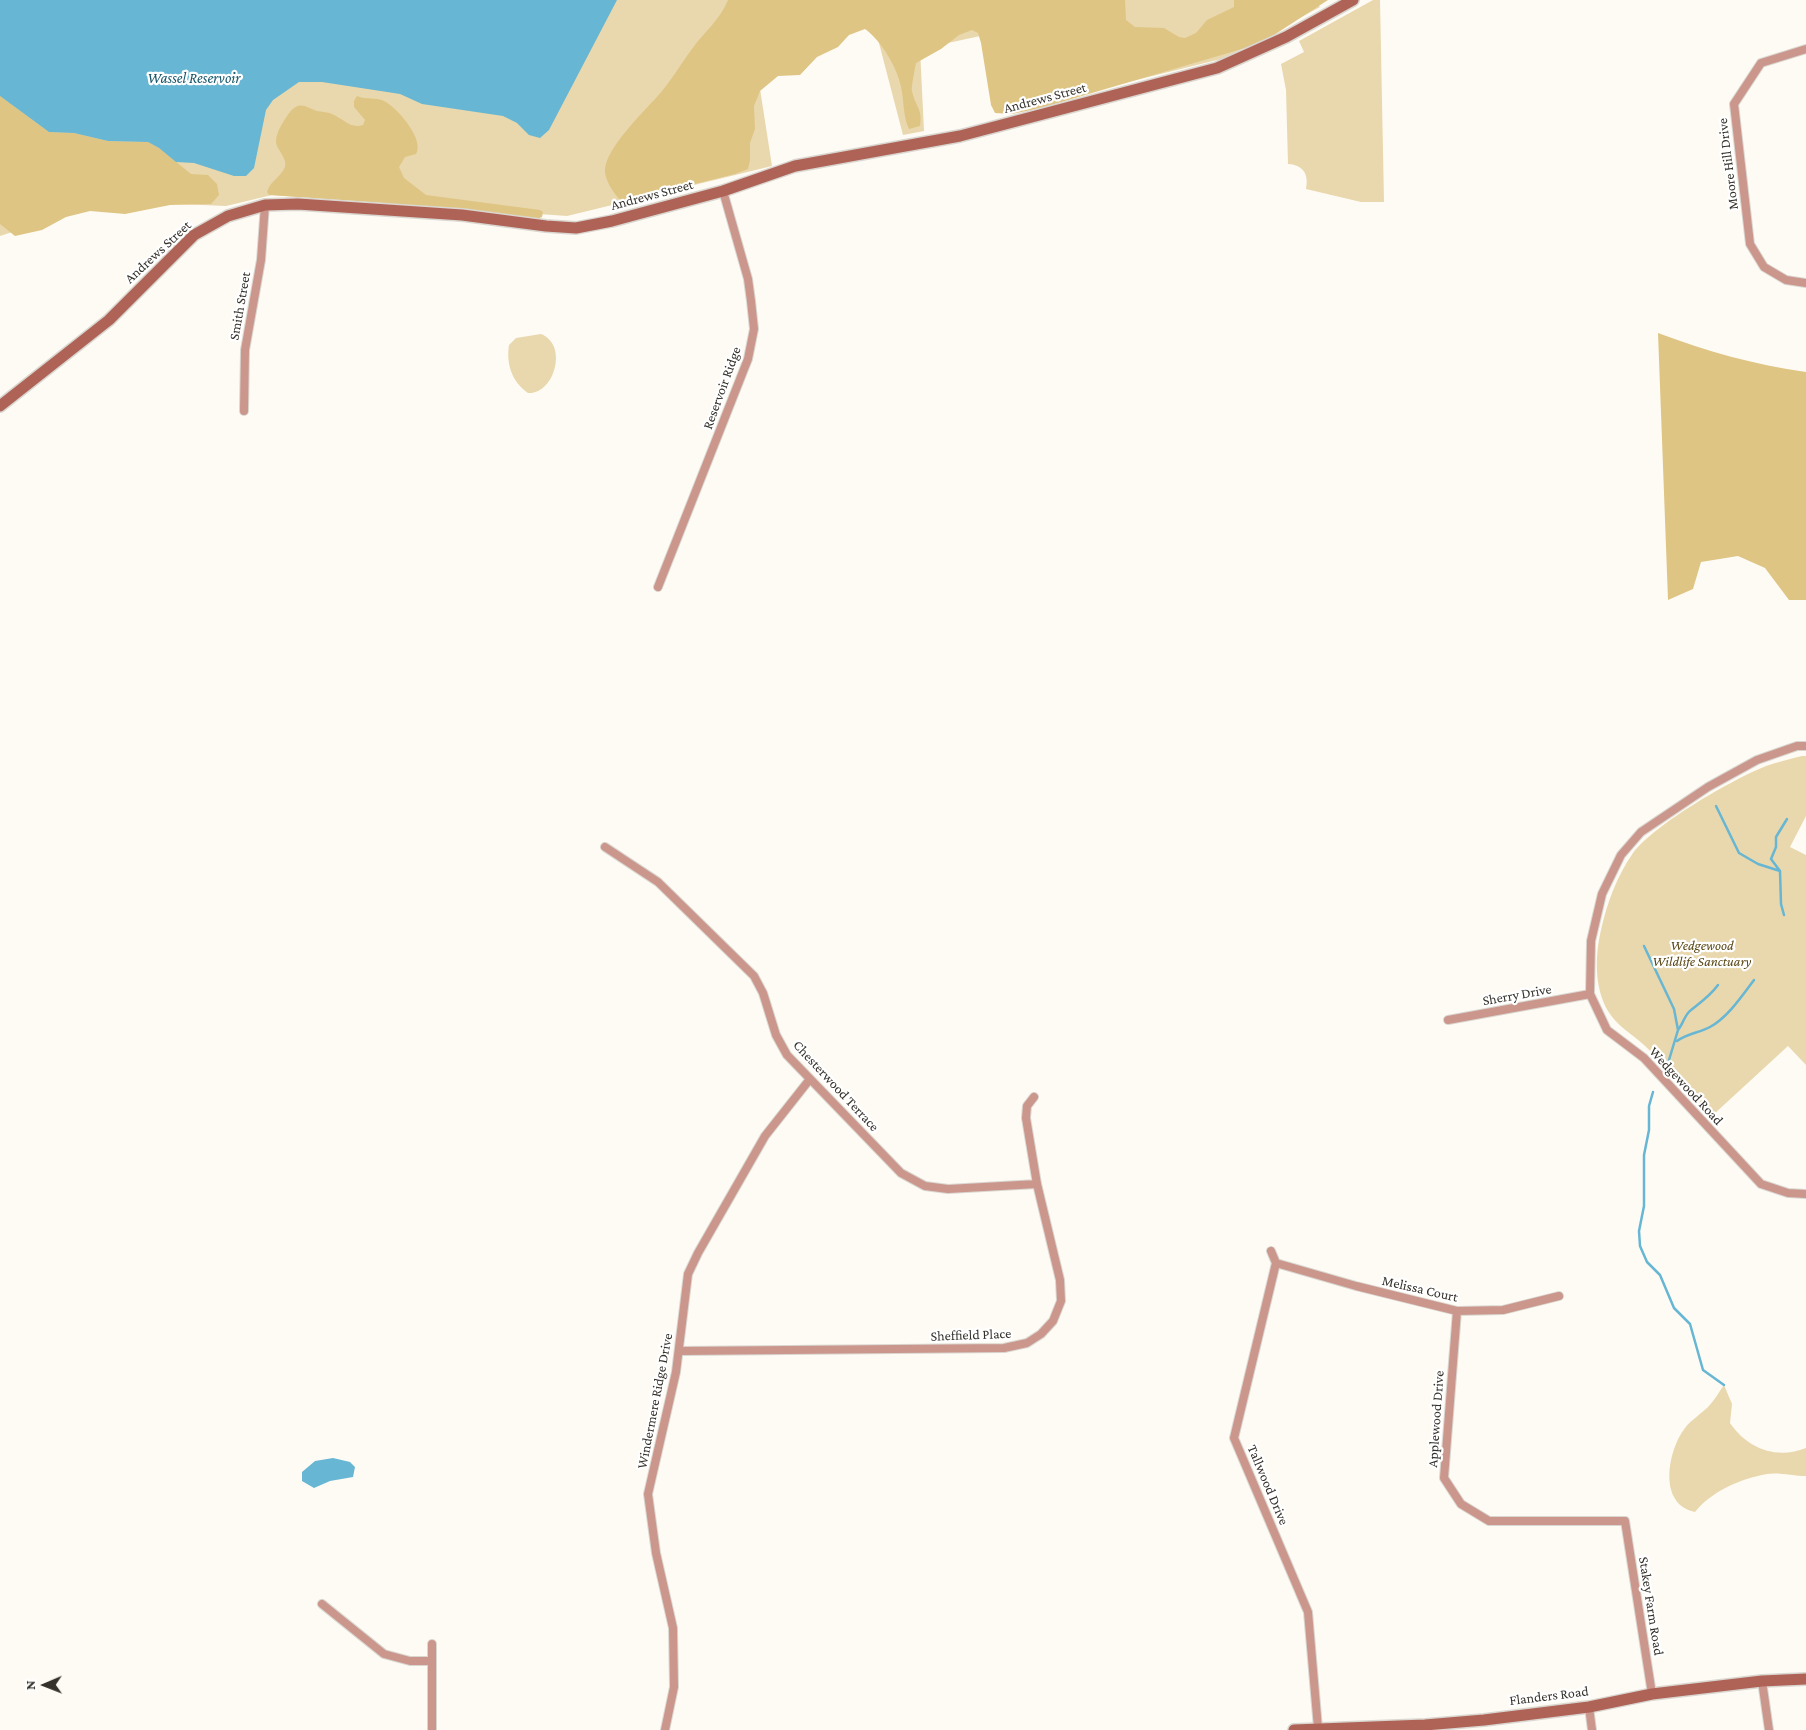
<!DOCTYPE html>
<html>
<head>
<meta charset="utf-8">
<style>
	body { margin:0 }
	#map { position:relative; width:1806px; height:1730px; overflow:hidden; background:#fefbf5; font-family:"Crimson Pro",serif }
	canvas { display:block }
	.north { position:absolute; left:20px; top:1660px; width:50px; height:50px; -webkit-text-stroke:4px #fff; paint-order:stroke; rotate:269deg; font-size:14px; font-weight:700; line-height:20px; text-align:center; color:#35322c }
	.north::after { content:''; display:block; margin:auto; width:18px; height:22px; background:#35322c; clip-path:polygon(50% 0,100% 100%,50% 72%,0 100%) }
</style>
</head>
<body>
<div id="map">
<canvas width="1806" height="1730"></canvas>
<div class="north">N</div>
</div>
<script>
const g = document.querySelector('canvas').getContext('2d');
g.lineJoin = 'round';
function fillPath(path, color) {
  g.fillStyle = color;
  g.fill(path, 'evenodd');
}
function strokePath(path, color, width, dash) {
  g.strokeStyle = color;
  g.lineWidth = width;
  g.lineCap = dash ? 'butt' : 'round';
  g.setLineDash(dash || []);
  g.stroke(path);
}
function label(font, color, halo, rows, align = 'center') {
  g.font = font + ' "Crimson Pro",serif';
  g.lineWidth = 4.5;
  g.setLineDash([]);
  g.textBaseline = 'middle';
  g.strokeStyle = halo;
  g.fillStyle = color;
  for (const [text, x, y, turn = 0] of rows) {
    g.save();
    g.translate(x, y);
    g.rotate((+turn || 0) * Math.PI / 180);
    g.textAlign = isNaN(turn) ? turn : align;
    if (halo) g.strokeText(text, 0, 0);
    g.fillText(text, 0, 0);
    g.restore();
  }
}
const green = new Path2D(`
	M0 0H1314L1320 7 1225 58 1003 113 999 32 920 49 924 131 903 135 874 24 837 32 760 89 772 166 567 216 272 195 226 206 106 201 0 236Z
	M1373 0H1380L1384 202H1361L1306 189C1309 175 1304 165 1288 164L1286 90 1281 64 1304 52 1299 41Z
	M541 334C569 345 554 395 528 393 512 382 506 364 509 345L516 338Z
	M1802 756H1806V816L1790 847 1806 855V1065L1788 1046 1713 1115C1689 1093 1668 1067 1644 1045 1631 1033 1617 1026 1608 1011 1594 987 1595 956 1601 930 1607 903 1617 876 1633 853 1655 824 1731 780 1766 766 1777 762 1790 759 1802 756Z
	M1724 1385 1732 1404 1730 1423C1747 1448 1776 1460 1806 1448V1476C1794 1476 1778 1472 1767 1474 1740 1479 1712 1491 1695 1512 1657 1504 1668 1450 1685 1428 1691 1420 1701 1414 1708 1407 1714 1401 1719 1392 1724 1385Z`);
const forest = new Path2D(`
	M728 0H1125L1126 20 1135 27 1164 28 1179 37 1185 38 1196 33 1207 20 1234 7V0H1328L1274 35 1252 46 1041 108 1012 114 995 113 991 105 981 43 978 33 972 30 959 35 941 49 916 63C915 68 911 88 912 91 915 106 923 109 920 126L909 129C903 117 904 100 901 87 898 69 881 40 865 29L849 35 838 47 817 57 800 75 778 76 760 91 754 106 755 129 750 143V160L748 169 735 174 622 202C615 195 604 180 605 169 607 148 641 114 656 98 670 83 680 65 692 49 704 32 720 20 728 0Z
	M0 96 49 132 74 133 108 141 148 142 159 148 191 174 208 175 217 184 219 195 211 204 170 205 125 214 90 211 66 217 42 230 15 236 0 224Z
	M357 96C366 100 376 97 384 101 398 108 425 140 416 154L405 157 399 167 404 178 426 195 540 210 543 212 542 217 535 220 385 203 269 195 267 192C270 181 281 177 285 167 287 159 280 153 277 146 273 136 284 120 290 112 300 100 307 108 317 111 322 112 328 112 332 114 344 119 350 129 363 125L365 120 354 107V101Z
	M1658 333C1706 351 1755 365 1806 372V600H1789L1765 568 1738 556 1701 562 1693 589 1668 600Z`);
const water = new Path2D(`
	M0 0H617L549 130 540 138 529 135 517 123 503 116 422 104 400 94 322 82H299L273 100 266 110 254 168 246 176H234L194 163 176 162 159 148 148 142 108 141 74 133 49 132 0 96Z
	M333 1458 350 1462 355 1467 353 1477 330 1481 314 1488 302 1481V1472L315 1461Z`);
const stream = new Path2D(`
	M1716 806 1739 853 1758 864 1780 871
	M1784 915 1781 904 1780 871 1771 859 1776 847V837L1787 819
	M1644 946 1674 1009 1678 1030 1669 1060
	M1678 1030C1683 1024 1685 1014 1691 1010 1701 1002 1710 996 1718 985
	M1677 1041C1688 1033 1699 1033 1710 1027 1728 1017 1742 996 1754 980
	M1653 1092 1649 1106V1130L1644 1155V1206L1639 1231 1640 1246 1647 1262 1660 1275 1674 1308 1690 1324 1703 1370 1724 1385`);
const street = new Path2D(`
	M1806 49 1761 63 1734 104 1750 244 1764 267 1786 280 1806 283
	M244 411 245 350 261 260 265 205
	M658 587 748 359 754 329 751 301 748 279 723 191
	M1806 746H1797L1757 760 1708 787 1641 832 1621 855 1602 894 1591 941 1590 994 1607 1030 1644 1058 1761 1184 1788 1193 1806 1194
	M605 847 658 882 754 976 763 993 776 1035 787 1055 901 1173 925 1186 948 1189 1037 1184
	M1448 1020 1590 994
	M1271 1251 1276 1263 1234 1438 1308 1612 1318 1728
	M1276 1263 1356 1286 1457 1311 1503 1310 1559 1296
	M1457 1311 1444 1478 1461 1504 1489 1521H1625L1652 1694
	M679 1351 1004 1348 1027 1343 1041 1334 1053 1321 1061 1301 1060 1280 1037 1184 1026 1118 1027 1106 1034 1097
	M322 1604 384 1654 410 1661H432
	M432 1644V1730
	M1762 1681 1769 1730
	M1589 1707 1592 1730
	M665 1730 674 1687 673 1628 656 1553 648 1494 676 1372 688 1274 698 1253 765 1136 810 1079`);
const secondary = new Path2D(`
	M0 406 109 320 194 235 228 216 265 205 298 204 462 215 546 226 576 228 612 221 723 191 795 166 960 136 1217 68 1286 37 1353 0
	M1294 1730 1425 1725 1484 1720 1589 1707 1652 1694 1762 1681 1806 1679`);
const streetNames = [
	["Andrews Street",1045,98,-15],
	["Moore Hill Drive",1728,164,-97],
	["Andrews Street",652,195,-15],
	["Andrews Street",158,252,-43],
	["Smith Street",240,306,-80],
	["Reservoir Ridge",722,388,-70],
	["Sherry Drive",1517,995,-10],
	["Chesterwood Terrace",836,1086,47],
	["Wedgewood Road",1686,1086,47],
	["Melissa Court",1420,1289,13],
	["Sheffield Place",971,1335,-2],
	["Windermere Ridge Drive",655,1401,-79],
	["Applewood Drive",1436,1419,-86],
	["Tallwood Drive",1268,1485,67],
	["Stakey Farm Road",1651,1606,81],
	["Flanders Road",1549,1696,-7]
];
const parkNames = [
	["Wedgewood",1702,946],
	["Wildlife Sanctuary",1702,962]
];
const waterNames = [
	["Wassel Reservoir",194,78]
];
fillPath(green, '#e9d8ad');
fillPath(forest, '#dfc584');
fillPath(water, '#67b6d3');
strokePath(stream, '#67b6d3', 2.5);
strokePath(street, '#dad7d1', 10);
strokePath(secondary, '#dad7d1', 14);
strokePath(street, '#cb968c', 8);
strokePath(secondary, '#af6357', 11);
label('14px', '#35322c', '#fff', streetNames);
label('italic 14px', '#594715', '#fff', parkNames);
label('italic 15px', '#125468', '#fff', waterNames);
</script>
</body>
</html>
